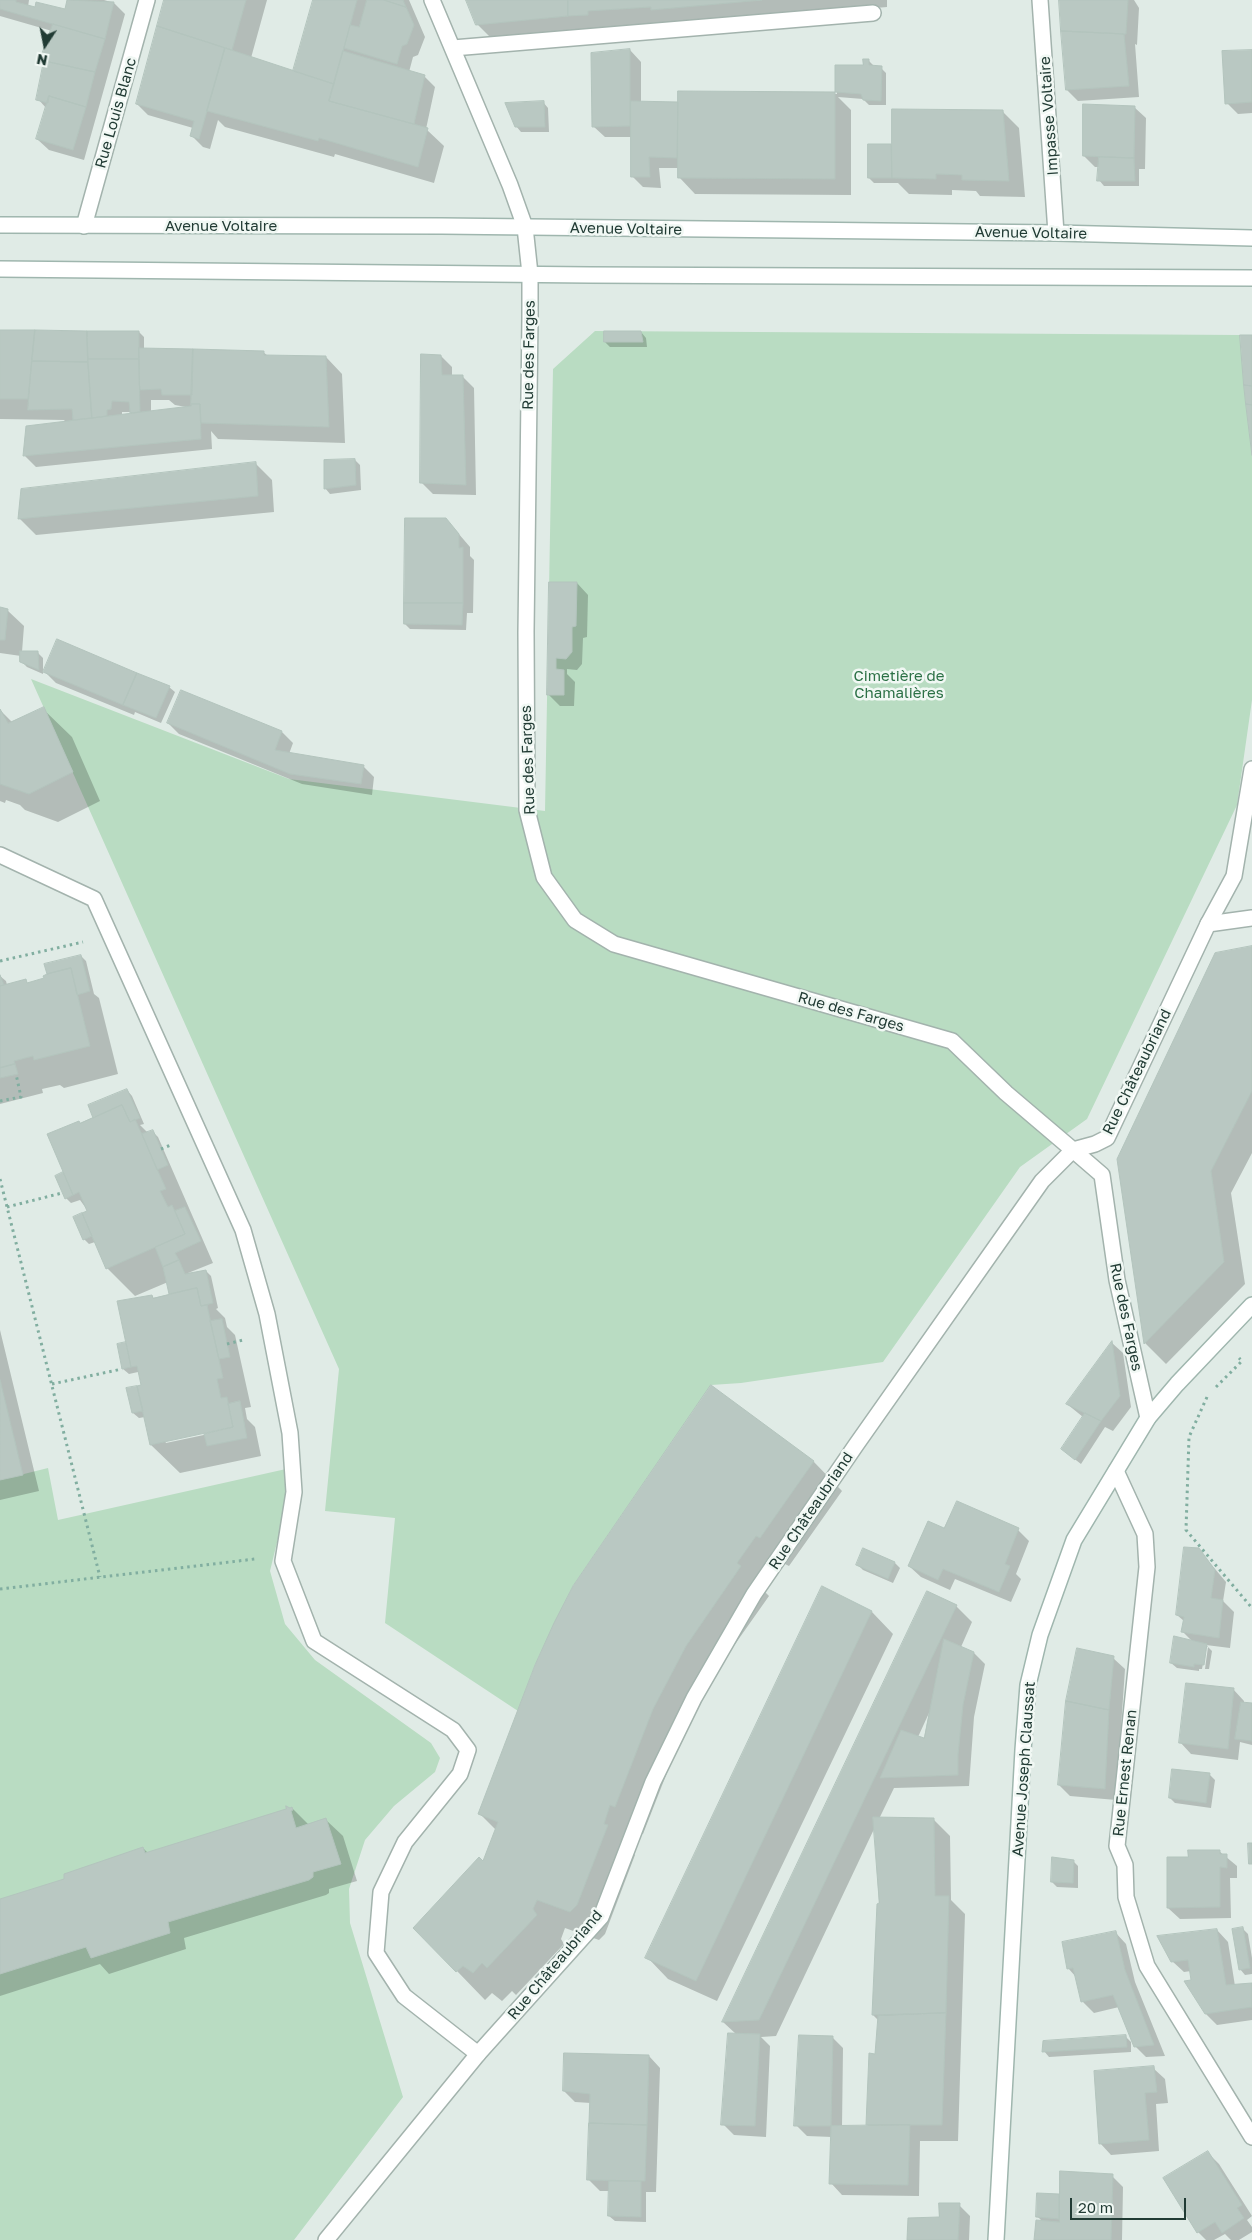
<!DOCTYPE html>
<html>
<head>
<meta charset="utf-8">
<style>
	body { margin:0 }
	#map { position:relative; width:1252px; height:2240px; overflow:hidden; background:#e0ebe6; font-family:"Golos Text",sans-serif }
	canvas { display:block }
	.north { position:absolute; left:20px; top:20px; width:50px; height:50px; -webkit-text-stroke:4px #f1f8f4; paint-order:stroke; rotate:191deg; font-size:14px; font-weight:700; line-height:20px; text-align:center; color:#213b34 }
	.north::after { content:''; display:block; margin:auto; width:18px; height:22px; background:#213b34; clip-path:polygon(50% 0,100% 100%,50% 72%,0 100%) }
	.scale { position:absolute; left:1070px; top:2198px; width:116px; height:22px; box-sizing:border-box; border:2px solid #213b34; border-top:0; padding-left:6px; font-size:15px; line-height:18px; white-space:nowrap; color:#213b34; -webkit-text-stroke:4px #f1f8f4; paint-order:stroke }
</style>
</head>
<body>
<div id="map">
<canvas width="1252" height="2240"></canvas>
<div class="north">N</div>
<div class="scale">20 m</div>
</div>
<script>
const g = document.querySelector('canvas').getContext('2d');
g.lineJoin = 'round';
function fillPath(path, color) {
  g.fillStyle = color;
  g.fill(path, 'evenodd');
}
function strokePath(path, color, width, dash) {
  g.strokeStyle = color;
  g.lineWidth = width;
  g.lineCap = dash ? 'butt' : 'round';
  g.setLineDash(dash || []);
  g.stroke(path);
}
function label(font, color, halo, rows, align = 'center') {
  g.font = font + ' "Golos Text",sans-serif';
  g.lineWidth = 5;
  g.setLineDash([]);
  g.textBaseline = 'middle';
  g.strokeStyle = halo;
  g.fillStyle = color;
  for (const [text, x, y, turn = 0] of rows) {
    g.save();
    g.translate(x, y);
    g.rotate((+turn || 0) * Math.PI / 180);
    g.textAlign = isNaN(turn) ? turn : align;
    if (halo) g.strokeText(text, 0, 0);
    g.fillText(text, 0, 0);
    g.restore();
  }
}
const green = new Path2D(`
	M595 331 1240 335 1252 455V700L1237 805 1087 1119 1020 1167 883 1362 741 1383 711 1385 573 1586 535 1665 518 1711 385 1623 395 1518 325 1511 339 1369 31 679 289 779 545 811 553 369Z
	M48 1468 58 1520 286 1469 289 1493 270 1571 285 1624 315 1660 431 1743 440 1758 435 1772 394 1806 365 1840 349 1889 350 1923 403 2097 294 2240H0V1480Z`);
const shadow = new Path2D(`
	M0 0H29L28 7 66 11 69 0H104L114 3 125 14 84 160 49 150 37 139 47 109 38 99 45 63 42 60 52 31 0 16Z
	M165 0H267L251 58 294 72 314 0H409L425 37 418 55 413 57 409 72 424 76 435 87 426 129 444 146 434 183 335 154 334 157 225 127 218 120 210 149 203 147 191 135 193 128 148 115 137 104Z
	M467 0H887V7L669 26 666 23 604 27V31L494 41 477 24Z
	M1060 0H1134L1139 8 1137 45 1135 44 1139 97 1078 101 1067 90Z
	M630 50 641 62V103H679V92L837 94V66H864L869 61 874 66 881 68 886 73V105H869L863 99 838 97 851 110V195L695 194 679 177V168H659L661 188 643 187 632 176V137H605L593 126Z
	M1252 51V113L1238 114 1227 103Z
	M543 102 548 108 549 132H521L516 126Z
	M1134 107 1146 118 1145 169H1139V186H1104L1099 180V167H1095L1084 156Z
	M1002 111 1019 128 1025 197 980 196 976 191 952 190V195L909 194 898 183H874L869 178 891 145 893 147Z
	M0 331 139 332 144 337V349L263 352 268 356 326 357 342 374 345 443 218 439 211 431 212 449 36 467 25 456 65 420 0 419ZM151 400H169L175 405 186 407 151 412ZM122 412H131V415L122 416Z
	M641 332 646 338 647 347H610L605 342Z
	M441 356 452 367V376L463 377 474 388 476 495 433 494 422 483Z
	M355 460 360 465 361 490 330 494 325 488Z
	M256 464 272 480 274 512 36 535 19 518Z
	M446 519 470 547V556L474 560 473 613H467L466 630 410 629 405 624Z
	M550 583H577L588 595 587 637 583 638 582 664 577 670 567 669V674L575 682 574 706H560L548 694Z
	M0 608 7 610 24 626 22 652 38 653 43 658V674L27 667 21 661V656L0 653Z
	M45 672 169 687 175 692 161 723 135 712 134 715 56 683Z
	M43 709 72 737 100 801 58 822 25 810 20 805 6 800 5 803 0 801V710L12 722Z
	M168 723 282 732 293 743 289 754 363 766 374 777 372 795 302 784 179 734Z
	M1252 948V1153L1231 1193 1245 1284 1166 1364 1145 1343Z
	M81 956 86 961 94 994 99 998 118 1074 64 1088 60 1085 42 1089 43 1093 0 1104V976L6 981 7 985 26 981 28 984 46 979Z
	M127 1090 132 1096 144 1124 140 1125 148 1133 152 1131 158 1137 213 1263 188 1273 206 1271 211 1276 218 1308 216 1309 225 1318 227 1327 235 1335 251 1407 245 1408 247 1419 255 1427 261 1456 180 1473 151 1445 145 1417 139 1418 133 1413 128 1389 143 1386 138 1372 129 1374 123 1369 128 1343 152 1296 154 1299 172 1295 168 1282 135 1296 107 1268 95 1242 89 1244 84 1239 88 1211 80 1200 71 1203 66 1198 63 1173 67 1177 80 1124 94 1118ZM238 1425 232 1429 166 1443 165 1441Z
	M0 1330 39 1491 0 1500Z
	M1112 1343 1123 1353 1131 1407 1113 1431 1105 1427 1081 1464 1068 1454 1083 1417 1067 1404Z
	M711 1387 814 1462 842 1491 789 1566 785 1564 765 1592 769 1596 714 1674 681 1737 643 1834 639 1833 632 1851 635 1855 605 1934 599 1940 565 1928 561 1939 564 1944 516 1995 512 1991 502 2001 492 1993 485 2000 457 1971 484 1863 496 1830 479 1813Z
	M945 1530H1018L1029 1541 1016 1574 1021 1579 1011 1602 955 1579 950 1590 921 1577 909 1566Z
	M1199 1550 1226 1582 1223 1601 1234 1612 1230 1648 1206 1645 1212 1651 1209 1669H1205L1208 1647H1206L1202 1669H1199V1671L1177 1668 1171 1663 1193 1642 1182 1631 1184 1621 1177 1615Z
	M895 1563 900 1568 893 1583 863 1570 858 1565Z
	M822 1587 872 1612 893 1634 717 2001 668 1979 647 1957Z
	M956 1606 972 1622 961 1647 974 1653 985 1664 974 1717 969 1786 894 1788 879 1819H933L950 1836 951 1900 965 1914 958 2141H920L919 2196 842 2195 831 2183 832 2137 807 2136 796 2125 832 2037 843 2048 842 2127H870L867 2125 877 2055 879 2021 873 2015 878 1905 881 1904 875 1827 776 2036 761 2037 770 2046 766 2137 734 2135 723 2124 736 2034 723 2022ZM929 1713 925 1740 918 1737Z
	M1113 1658 1125 1669 1116 1800 1070 1796 1059 1785Z
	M1233 1689 1244 1701V1703L1252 1704V1745L1240 1742 1238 1760 1191 1754 1180 1742Z
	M1209 1774 1215 1780 1211 1808 1175 1803 1170 1798Z
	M292 1808 309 1825 326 1820 343 1836 357 1881 329 1889V1893L326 1895 184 1938 186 1949 109 1974 100 1964 0 1996V1900L66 1880 143 1848 148 1853Z
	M1219 1851 1237 1866V1878H1230L1231 1918 1180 1919 1168 1908 1189 1859Z
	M1073 1861 1078 1866V1888L1057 1887 1052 1882Z
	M1243 1929 1248 1934 1252 1958V1974L1245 1975 1240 1969Z
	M1217 1930 1228 1942 1235 1986 1252 1984V2020L1217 2025 1206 2014 1191 1971 1184 1972 1172 1961Z
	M1115 1932 1126 1944 1135 1982 1165 2056 1146 2057 1135 2046 1119 2007 1094 2013 1083 2002 1076 1977 1068 1968Z
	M1126 2037 1131 2042V2052L1049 2057 1044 2051Z
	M649 2056 660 2068 656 2192H646V2222L615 2221 609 2216 610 2191H600L589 2180 591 2103 575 2102 564 2091Z
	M1153 2068 1165 2079 1168 2103 1156 2104 1159 2151 1111 2155 1100 2143Z
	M1208 2153 1219 2164 1252 2216 1247 2220 1252 2227V2232L1239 2240H1231L1225 2234 1214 2240H1206L1198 2232Z
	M1112 2176 1123 2187 1122 2240H1035L1043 2222 1037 2216 1059 2196 1061 2197Z
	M959 2205 970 2216 969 2240H908Z`);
const building = new Path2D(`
	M0 0H16V2L35 7 36 2 65 9 67 0 114 2 105 39 0 9Z
	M164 0H246L232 50 157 26Z
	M313 0H357L334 84 293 71Z
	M367 0H384L406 7 414 25 407 44 402 46 397 64 344 48 350 25 359 27Z
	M384 0H403L406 7Z
	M466 0H568V16L476 25Z
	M568 0H762L651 10V7L588 11V15L568 16Z
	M1059 0H1128L1126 34 1061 31Z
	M53 24 105 39 95 72 40 60Z
	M157 26 225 48 199 139 190 136 194 121 136 104Z
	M1061 31 1124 34 1129 86 1066 90Z
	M225 48 334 84 329 101 428 128 418 167 319 138 318 141 207 111Z
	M630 49V126L592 127 591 53Z
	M1252 50V102L1225 104 1222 51Z
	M343 51 425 75 414 124 329 101Z
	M863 59H869V65L882 66 881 101 863 100 861 94 835 92V65H863Z
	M44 61 95 72 86 107 49 96 48 103 36 100Z
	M678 91 835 92V179L678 178Z
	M49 96 86 107 73 150 36 139Z
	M544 101 545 127H515L505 103Z
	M631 101 678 102 677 158 649 157 650 177H631Z
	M1083 104 1135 106 1134 158 1083 156Z
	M892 109 1003 110 1009 181 962 180V175L936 174V179L892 178Z
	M868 144H891L892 178H868Z
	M1099 157 1134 158 1135 181H1097Z
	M0 330H35L28 399H0Z
	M35 330 87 331 88 362 32 361Z
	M87 331H139V359H88Z
	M604 331H641L643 342H604Z
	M1240 335H1252V386L1244 385Z
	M139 348 193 349 192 395H162L161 389 140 390Z
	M193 349 264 351V355L326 356 329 427 201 423 200 404H191Z
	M421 354 441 355 442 375H463L466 485 420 483Z
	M88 359H139L140 412 130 413 129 402 112 401 111 409 107 410V416L92 418Z
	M32 361 88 362 92 418 73 420 72 409 28 410Z
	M1244 385 1252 386V405L1246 404Z
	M191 404H200L201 439 23 456 26 426 191 406Z
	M1246 404 1252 405V455Z
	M355 459 356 485 324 489V460Z
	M256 462 258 496 18 519 21 489Z
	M405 518H446L459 534V548L463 547V603H404Z
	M549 582H577L576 626 572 627V652L566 659 556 658V669L564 670V695H547Z
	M404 603H463L462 625 404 624Z
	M0 607 8 609 5 640H0Z
	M57 639 137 673 123 705 43 672Z
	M20 651H38L39 670 20 662Z
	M137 673 170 686 156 718 123 705Z
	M181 690 282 731 275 750 364 765 361 784 290 774 167 723Z
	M44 707 73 772 29 794 0 784V709L8 723Z
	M1252 946V1091L1211 1171 1224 1262 1144 1344 1117 1159 1215 953Z
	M81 955 90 991 77 995 71 968 47 974 44 964Z
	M71 968 90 1046 34 1060 33 1056 14 1061 15 1064 0 1068V986L26 979 27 983 44 978 43 976 47 974Z
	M0 975 4 985 0 986Z
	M15 1064 18 1074 0 1078V1068Z
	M127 1089 140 1118 130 1122 122 1105 93 1118 88 1105Z
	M122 1105 130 1122 135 1119 166 1189 160 1191 168 1207 172 1205 185 1234 106 1269 82 1213 87 1211 79 1192 73 1195 47 1134 79 1121 80 1123Z
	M153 1130 168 1165 157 1170 142 1134Z
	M63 1172 73 1195 65 1199 55 1176Z
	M185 1207 201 1241 175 1253 179 1260 163 1267 155 1247 185 1234 175 1211Z
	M82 1213 92 1236 83 1240 73 1217Z
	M179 1260 185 1274 206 1270 213 1303 201 1306 197 1288 169 1294 163 1267Z
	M197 1288 201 1306 207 1305 223 1378 217 1379 221 1398 227 1397 233 1427 150 1445 137 1386 141 1385 137 1366 131 1367 117 1301 152 1295 153 1298Z
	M222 1319 230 1357 219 1359 210 1321Z
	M1112 1341 1120 1396 1101 1421 1066 1404Z
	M126 1342 131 1367 122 1369 117 1344Z
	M0 1380 23 1475 0 1480Z
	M711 1385 814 1461 760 1538 756 1536 737 1563 741 1566 686 1646 653 1709 615 1807 610 1805 604 1824 608 1825 577 1905 570 1912 537 1900 533 1909 537 1915 487 1968 482 1963 473 1973 463 1966 456 1972 413 1928 479 1857 483 1861 498 1822 478 1814 535 1665 554 1623 573 1586Z
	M137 1386 143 1411 132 1413 126 1388Z
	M240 1401 247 1438 207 1446 204 1434 233 1427 228 1404Z
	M1085 1413 1101 1421 1075 1460 1061 1449Z
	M957 1501 1019 1528 1005 1564 1010 1566 999 1592 943 1569 938 1580 908 1566 928 1521 944 1528Z
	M1184 1547 1199 1548 1215 1570 1211 1598 1223 1600 1219 1638 1181 1632 1184 1617 1176 1615Z
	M863 1548 895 1562 888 1579 856 1565Z
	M822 1586 872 1611 696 1981 645 1958Z
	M927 1591 957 1605 759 2020 722 2022Z
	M1174 1636 1207 1644 1204 1665 1194 1664V1667L1170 1663Z
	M944 1639 974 1652 963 1705 958 1755V1775L880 1778 901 1730 924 1738Z
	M1077 1648 1114 1656 1109 1710 1066 1701Z
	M1186 1683 1234 1688 1228 1749 1179 1743Z
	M1066 1701 1109 1710 1105 1789 1058 1785Z
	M1241 1702 1252 1703V1741L1235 1739Z
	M1172 1769 1210 1773 1206 1803 1169 1798Z
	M286 1806 290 1808 292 1807 293 1810 291 1811 296 1828 326 1818 341 1864 313 1872V1877L309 1880 168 1922 170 1933 91 1958 86 1947 0 1974V1899L64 1879V1874L143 1847 145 1853 286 1809Z
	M873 1817 934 1818 935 1896H949L946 2013 872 2015 877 1904 879 1903Z
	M1248 1843H1252V1864H1249Z
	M1188 1850H1220V1854H1227V1868L1220 1867V1907L1167 1908V1857H1188Z
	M1052 1857 1074 1860 1073 1883 1051 1882Z
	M1243 1927 1250 1968 1239 1970 1232 1929Z
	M1217 1929 1226 1985 1252 1983V2007L1205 2014 1184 1981 1191 1980 1188 1960 1171 1962 1157 1936Z
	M1116 1931 1125 1970 1154 2045 1134 2047 1113 1995 1081 2002 1073 1968 1067 1969 1062 1942Z
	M946 2013 942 2125H866L869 2053 875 2054 878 2016Z
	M728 2033 760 2034 755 2126 721 2125Z
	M799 2035 833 2036 831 2126H794Z
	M1126 2035 1127 2047 1042 2052 1043 2041Z
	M564 2053 649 2055 647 2125 589 2123 590 2094 563 2091Z
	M1154 2066 1157 2092 1145 2093 1149 2140 1099 2144 1094 2071Z
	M589 2123 647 2125 645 2181 587 2180Z
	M910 2125 908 2185 829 2184 831 2126Z
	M1208 2151 1242 2205 1237 2208 1244 2218 1222 2233 1215 2222 1197 2233 1163 2178Z
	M1060 2171 1113 2174 1111 2240H1034L1036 2220 1059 2222Z
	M609 2181H641V2217L608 2216Z
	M1037 2193 1059 2194V2219L1036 2217Z
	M939 2203H960L958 2240H907L908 2218 939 2217Z`);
const path = new Path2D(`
	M0 961 83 942
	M0 1101 21 1097 16 1074
	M161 1149 173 1144
	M0 1179 100 1577
	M7 1207 62 1193
	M227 1344 243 1340
	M52 1384 122 1369
	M1216 1387 1242 1361 1239 1358
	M1207 1397 1189 1437 1186 1530 1252 1608
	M0 1589 255 1559`);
const lane = new Path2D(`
	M453 48 873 13
	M0 855 94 899 243 1230 267 1314 290 1433 294 1492 283 1561 314 1641 453 1730 468 1750 460 1774 405 1842 381 1892 376 1953 404 1996 478 2054
	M1208 924 1234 876 1252 769
	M1073 1150 1102 1175 1117 1280 1148 1418`);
const street = new Path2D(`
	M432 0 510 185 525 227 530 274V318L526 632 527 810 544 877 575 920 614 944 952 1041 1006 1093 1073 1150
	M1040 0 1056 233
	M84 226 147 0
	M1116 1471 1145 1534 1147 1567 1117 1846 1125 1865 1126 1897 1147 1966 1252 2137
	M326 2240 478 2054 601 1917 653 1782 694 1698 754 1594 856 1445 1042 1181 1073 1150 1095 1144 1107 1138 1208 924 1252 918`);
const secondary = new Path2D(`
	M0 225 442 226 1056 233 1252 238
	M0 269 590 275 1252 278
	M996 2240 1023 1750 1028 1685 1040 1635 1074 1540 1148 1418 1177 1384 1252 1305`);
const streetNames = [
	["Rue Louis Blanc",116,113,-74],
	["Impasse Voltaire",1049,116,-94],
	["Avenue Voltaire",221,226],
	["Avenue Voltaire",626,229,1],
	["Avenue Voltaire",1031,233,1],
	["Rue des Farges",529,355,-89],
	["Rue des Farges",528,760,-92],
	["Rue des Farges",851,1012,16],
	["Rue Châteaubriand",1137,1072,-64],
	["Rue des Farges",1126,1317,78],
	["Rue Châteaubriand",811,1511,-56],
	["Avenue Joseph Claussat",1024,1769,-86],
	["Rue Ernest Renan",1125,1773,-84],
	["Rue Châteaubriand",555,1965,-50]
];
const parkNames = [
	["Cimetière de",899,676],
	["Chamalières",899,693]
];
fillPath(green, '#b9dcc2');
fillPath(shadow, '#0003');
fillPath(building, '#b9c8c2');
strokePath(building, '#b3c4bd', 1);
strokePath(lane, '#a3b3ad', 18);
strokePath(street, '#a3b3ad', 18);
strokePath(secondary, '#9fb6ae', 18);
strokePath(path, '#81aea0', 3, [2.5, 4]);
strokePath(lane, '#fff', 15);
strokePath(street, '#fff', 15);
strokePath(secondary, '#fff', 15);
label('15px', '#213b34', '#f1f8f4', streetNames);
label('15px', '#2c7146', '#f1f8f4', parkNames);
</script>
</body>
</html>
